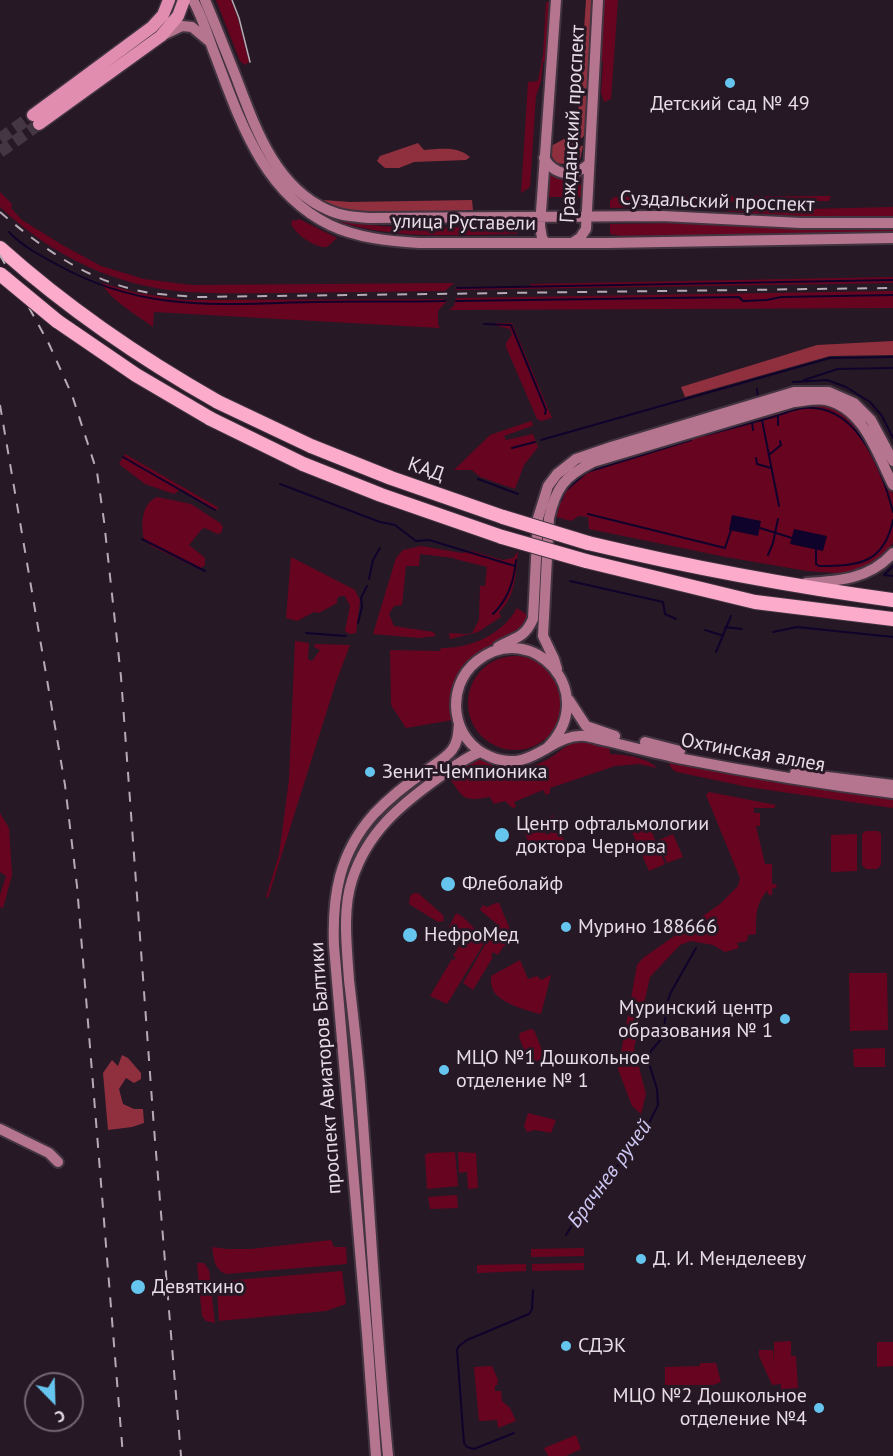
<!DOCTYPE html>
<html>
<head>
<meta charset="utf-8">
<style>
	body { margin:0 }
	#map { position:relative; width:893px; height:1456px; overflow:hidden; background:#271825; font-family:"PT Sans",sans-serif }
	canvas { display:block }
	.north { position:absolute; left:24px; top:1372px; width:60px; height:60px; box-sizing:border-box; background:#271825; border:2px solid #746772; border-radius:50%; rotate:157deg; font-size:16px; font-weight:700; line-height:24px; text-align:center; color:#e7dde5 }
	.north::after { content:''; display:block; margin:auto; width:21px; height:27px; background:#65c5ee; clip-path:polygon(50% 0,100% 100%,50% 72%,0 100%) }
</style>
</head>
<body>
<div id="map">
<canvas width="893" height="1456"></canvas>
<div class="north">С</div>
</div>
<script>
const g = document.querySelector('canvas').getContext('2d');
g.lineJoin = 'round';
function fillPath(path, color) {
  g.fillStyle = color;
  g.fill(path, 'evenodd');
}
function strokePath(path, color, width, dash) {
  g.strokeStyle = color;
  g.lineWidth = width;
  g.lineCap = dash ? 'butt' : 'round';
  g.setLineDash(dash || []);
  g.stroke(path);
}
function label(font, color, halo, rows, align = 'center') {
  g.font = font + ' "PT Sans",sans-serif';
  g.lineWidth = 6;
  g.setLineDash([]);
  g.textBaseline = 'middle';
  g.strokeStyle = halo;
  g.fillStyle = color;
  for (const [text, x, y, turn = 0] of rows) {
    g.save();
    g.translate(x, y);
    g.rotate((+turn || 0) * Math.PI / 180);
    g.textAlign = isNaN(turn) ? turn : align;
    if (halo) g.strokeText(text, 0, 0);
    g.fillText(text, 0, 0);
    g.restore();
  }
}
const green = new Path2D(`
	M216 0H231L238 19 249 62 245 65 240 61Z
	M604 0H618L611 99 604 102 601 93 603 62 599 61Z
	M546 2H549L546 61 543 62 541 81 536 96 530 187 521 193 528 82 538 81 543 54Z
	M551 175 580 177 582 180 581 197H546L548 178Z
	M0 192 12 204 11 208 22 220 64 246 101 266 144 279 192 285 454 283 445 291C390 292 335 292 280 293 249 293 218 294 188 292 116 287 52 256 0 207Z
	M659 196 657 207 610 208V201L614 197Z
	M831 196 829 201 699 202 667 207 665 204 664 197Z
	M893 207V216H801L721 211Z
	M293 219 295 221 299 219 337 238 327 247C315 248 296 235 291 224Z
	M338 219C391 233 461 226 517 226V234C456 235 395 240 337 221Z
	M668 223 820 229 893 228V232L621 236 610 234V224Z
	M893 277V283L455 290 457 287 529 286 531 284Z
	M102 283 138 293 185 300 443 299 447 301 438 311V324L440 328 154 312 153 327C140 317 107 298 102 283Z
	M893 291V308L449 310 454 306 456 298Z
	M495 323H512L552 418 541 421 537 419 506 347V343L512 335 510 329 498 326Z
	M814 404 830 407 843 412 861 431 893 493V543L878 562 856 572 836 573 807 571 726 557 589 529 588 517 579 516 571 521 553 516C568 479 571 476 608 461L799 406Z
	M531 421 533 424 532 426 504 436 506 440 533 434 538 447 524 465 515 489 480 477 472 470H454L490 435Z
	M125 454 219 508 215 510 181 489 174 494 145 484 119 464Z
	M157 497 191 504 220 523 223 527 221 533 217 534 205 528 202 529 189 545 205 558V565L201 568 195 567 151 546 144 540C141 524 141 504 157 497Z
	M421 546 462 553 472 551 503 560 513 558 518 551C516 573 516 596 499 612L501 617 478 632 450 639 449 633 465 634 472 633 479 620 480 586H485L487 567 455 559 454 558 420 554 419 566H406L402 605 394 606 389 614 394 626 433 632 436 636 419 638 373 634 396 558 403 550Z
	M291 557 355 590 360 600 356 633 350 634 345 631 350 606 345 596H341L337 598V603L319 613 314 612 297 621 286 618Z
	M517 608 529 616 521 632C473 652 448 661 453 720L406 728 391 705 390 650 440 651 441 648C470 649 503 634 517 608Z
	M295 641 309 643 308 659 312 661 320 650 314 647 315 644 350 645 336 682 268 898 266 897 279 855 289 779Z
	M468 703a47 47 0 1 1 94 0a47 47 0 1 1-94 0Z
	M583 740 609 747 610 754C624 754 648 758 657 768L639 764 615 766 550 788V793L546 795 543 790 514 802 516 807 513 808 505 801 494 804 490 797C461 802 464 798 448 776L475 759C505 764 521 775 550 758 563 750 568 742 583 740Z
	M667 760 893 795V808L748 787 677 772 672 769Z
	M709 792 776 805 774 808H754V813H760V826H756L765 864H772V884H776L777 887 772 889V895H769L767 891C755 905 756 917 756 934L748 935 747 941 737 943 739 948 725 952 713 945 691 941 680 945 650 977 634 1048 646 1094 641 1114 632 1106 618 1069 637 965 643 958 720 904 738 886 740 878 706 795Z
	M0 813 9 828 12 875 3 908 0 907V895L6 876 0 872Z
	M553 815 554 822 543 828 546 835 559 829 564 840 560 842 557 840 558 843 531 854 526 847 533 843 531 840 528 841 522 827 544 818 545 820Z
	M642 828 651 830 665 864 649 871 632 832Z
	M866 831H878L881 834V865L877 869H866L862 865V834Z
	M673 834 683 857 667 863 657 841Z
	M857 834V871L831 872V835Z
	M414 893H418L443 915 444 921 438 922 409 904 410 896Z
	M496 903H499L514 939 503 947 498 955 493 952 491 956 493 957 473 990 463 983 497 924 480 910 483 905 487 907Z
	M456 913 463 917 486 940 447 1004 430 996 452 959 454 960 456 958 453 956 464 938 457 934 458 931 456 933 449 927Z
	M520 960 528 979 537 976 541 980 551 975 541 1014C528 1011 499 1003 493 990 491 986 491 981 491 976Z
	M849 973H887L888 1030 850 1031Z
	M531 1029 534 1030 544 1055 542 1059 532 1063 528 1060 519 1037 520 1033Z
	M885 1048V1067H854L853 1049Z
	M528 1113 556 1120 551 1133 535 1130 527 1132 524 1126Z
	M455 1152 458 1186 427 1189 425 1155 428 1153Z
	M458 1152 476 1153 478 1188 468 1189 467 1172 459 1173Z
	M457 1195 458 1208 430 1209 428 1197Z
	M331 1240 334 1247H346L347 1264 226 1274C214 1269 214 1259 212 1247L227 1249H250Z
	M584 1248V1256L531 1257V1249Z
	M197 1263H204L209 1270 215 1323 206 1321 202 1316Z
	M584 1263V1270L532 1271V1264Z
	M526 1264V1271L477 1273V1265Z
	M342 1271 346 1304 326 1311 219 1321 217 1290 223 1281Z
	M791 1341V1356H796L798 1388 781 1389V1384L772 1385 759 1356V1350H773L774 1363V1342Z
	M877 1342H893V1366L877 1367Z
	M700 1363H716L721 1382 713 1385H665V1367L700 1366Z
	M492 1366 498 1380 497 1385 495 1386V1391H501L502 1401 510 1408 516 1421 498 1428 497 1420 479 1421 474 1367Z
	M576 1435 581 1449 566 1456H548L544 1448Z`);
const forest = new Path2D(`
	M586 0H594L586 133 582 138H576L573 131H577Z
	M564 139 576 145 583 146 580 160 570 165 556 163 550 153 551 146Z
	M418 143 424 150C440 149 457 146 470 157L466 160 414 162 399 168H385L377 161 380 156Z
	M323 200 350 202 472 200 473 210C442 211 340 219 323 200Z
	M893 341V355L830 356 685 397 681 387 817 345Z
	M122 1055 128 1058 141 1073V1079L134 1083 126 1078 119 1089 123 1104 134 1109H143L144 1123 132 1127 108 1130 103 1073 112 1060 118 1066Z`);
const water = new Path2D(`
	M732 515 761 521 758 536 729 530Z
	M794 529 827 536 823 551 790 544Z`);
const stream = new Path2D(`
	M9 232C22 246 41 256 58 265 144 313 218 304 312 302 356 301 400 302 445 301
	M457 288 893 280
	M456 301 739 297 743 301 767 300 781 297 893 295
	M484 324 511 325 546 410 545 414
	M804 380 838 369 893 368
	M793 382 827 380 846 387 870 402 882 416 893 438
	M757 389 758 398
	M778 415V425
	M762 420 779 506
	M752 422 753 430
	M706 435C729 429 751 423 773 417 786 413 801 406 814 408 860 411 883 473 893 512
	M541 440 830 358 893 357
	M512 448 535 442
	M770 454 781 445 780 441
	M123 457 215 510
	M756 458 757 464 771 468
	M478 479 518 494
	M280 484 380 522 395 525 416 541 429 540 515 566
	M561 501 565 491 587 472 691 440
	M588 514 725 548 731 530
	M760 528 792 538
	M142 539 205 571
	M816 550V564L819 566C858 566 884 564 893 520
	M768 555 773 543 778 519
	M884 575 893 566
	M884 575 893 576
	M369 579 373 560 380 548
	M570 581 663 602 665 614 676 619
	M493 614C509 598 514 581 516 560
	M358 623 362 607 361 598 367 586
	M725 627 742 629
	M705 630 721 635
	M773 632 797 627 893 637
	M306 633 346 636
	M716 652 731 616
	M566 1235 577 1217 584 1211 649 1123 658 1105 657 1089 648 1060 651 1051 663 1037 667 1003 671 992 696 948
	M514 1433 474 1449 467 1447 464 1443 457 1350 459 1346 467 1340 529 1314 532 1309 533 1290`);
const primaryTunnel = new Path2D(`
	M0 139 33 115
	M0 152 39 124`);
const secondary = new Path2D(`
	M193 0C203 18 208 37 215 55 240 120 262 192 330 225 357 238 389 241 419 243H607L893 238
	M205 0C216 26 226 52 236 77 255 127 275 187 328 210 341 216 355 217 369 218L662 216 801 223H893
	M161 36 182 26 192 27 210 42
	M544 158C555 176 573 178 589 164
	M546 243 542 238 540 226 556 0
	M572 243 580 238 586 229 598 0
	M806 583C839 581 870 579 893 553
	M498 647C515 637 524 639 533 619L538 518 548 486 557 474 576 459 611 447 794 392H829L854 403 871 420 893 461
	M557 669 554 659 543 636 549 518C556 487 565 476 593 462L794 402C804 401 817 398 826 400 864 408 878 456 893 485
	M569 700 586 726 615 736
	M645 742 680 751
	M546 749C603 694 532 617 477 661 444 687 451 742 491 757 533 774 550 733 585 736 593 737 600 740 607 741 631 747 654 753 678 758 749 772 821 784 893 793
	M795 773 893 785
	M0 1129 49 1153 58 1162
	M376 1456 367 1334 334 946C332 896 339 853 374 814 390 797 408 783 427 770 435 764 446 758 452 750 458 742 458 734 459 724
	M388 1456C376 1332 370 1208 360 1084 357 1049 353 1014 349 980 347 948 342 911 352 880 367 833 399 806 438 778 452 768 464 758 480 752`);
const primary = new Path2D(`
	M33 115 152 27 163 15 169 0
	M39 124 161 36 178 16 184 0`);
const highway = new Path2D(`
	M0 248C67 308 140 358 218 402
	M57 321 136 375 211 419
	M311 446 391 478 503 517
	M303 464 381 495 502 537
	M588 543C689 567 790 586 893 600
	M586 561 755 602 893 619`);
const tram = new Path2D(`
	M232 0 239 18 250 62`);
const rail = new Path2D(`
	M0 212C44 250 93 284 151 293 166 295 182 296 198 297L893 288
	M0 255 49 344 72 395 97 472 104 521 121 677 154 1128 181 1456
	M0 405 65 785 77 886 123 1456`);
const highwayBridge = new Path2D(`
	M0 274 57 321
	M218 402 311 446
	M211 419 303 464
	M503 517 588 543
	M502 537 586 561`);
const markers = [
	[730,83,6,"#65c5ee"],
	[370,772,6,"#65c5ee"],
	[502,835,8,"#65c5ee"],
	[448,884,8,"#65c5ee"],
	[566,927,6,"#65c5ee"],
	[410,935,8,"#65c5ee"],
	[785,1019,6,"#65c5ee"],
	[444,1070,6,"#65c5ee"],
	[641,1259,6,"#65c5ee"],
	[138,1287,8,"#65c5ee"],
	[566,1346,6,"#65c5ee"],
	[819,1408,6,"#65c5ee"]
];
const poiNames = [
	["Детский сад № 49",730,104,"center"],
	["Зенит-Чемпионика",382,772],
	["Центр офтальмологии",516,824],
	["доктора Чернова",516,847],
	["Флеболайф",462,884],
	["Мурино 188666",578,927],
	["НефроМед",424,935],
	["Муринский центр",773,1008,"right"],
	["образования № 1",773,1031,"right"],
	["МЦО №1 Дошкольное",456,1058],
	["отделение № 1",456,1081],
	["Д. И. Менделееву",653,1259],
	["Девяткино",152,1287],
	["СДЭК",578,1346],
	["МЦО №2 Дошкольное",807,1396,"right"],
	["отделение №4",807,1419,"right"]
];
const streetNames = [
	["Гражданский проспект",573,124,-87],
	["Суздальский проспект",717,202,2],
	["улица Руставели",464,223,1],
	["КАД",426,470,19],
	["Охтинская аллея",753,753,10],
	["проспект Авиаторов Балтики",326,1068,-94]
];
const waterNames = [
	["Брачнев ручей",610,1174,-54]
];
fillPath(green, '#670520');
fillPath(forest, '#90303f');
fillPath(water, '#10032b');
strokePath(stream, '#10032b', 2);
strokePath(primaryTunnel, '#443642', 12, [12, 6]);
strokePath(secondary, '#423440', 14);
strokePath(primary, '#423440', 15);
strokePath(highway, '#423440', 16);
strokePath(secondary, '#b6758f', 10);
strokePath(primary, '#e18daf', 12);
strokePath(highway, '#fcabcb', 14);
strokePath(tram, '#b6aab4', 1.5);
strokePath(rail, '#b6aab4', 2, [10, 10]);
strokePath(highwayBridge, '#423440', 16, []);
strokePath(highwayBridge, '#fcabcb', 14);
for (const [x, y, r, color] of markers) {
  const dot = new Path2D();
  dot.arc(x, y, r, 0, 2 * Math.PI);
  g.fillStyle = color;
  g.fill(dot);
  strokePath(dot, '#271825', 2);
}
label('20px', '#e7dde5', '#271825', poiNames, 'left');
label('20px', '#e7dde5', '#271825', streetNames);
label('italic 21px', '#ccc6f3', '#271825', waterNames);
</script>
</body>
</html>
